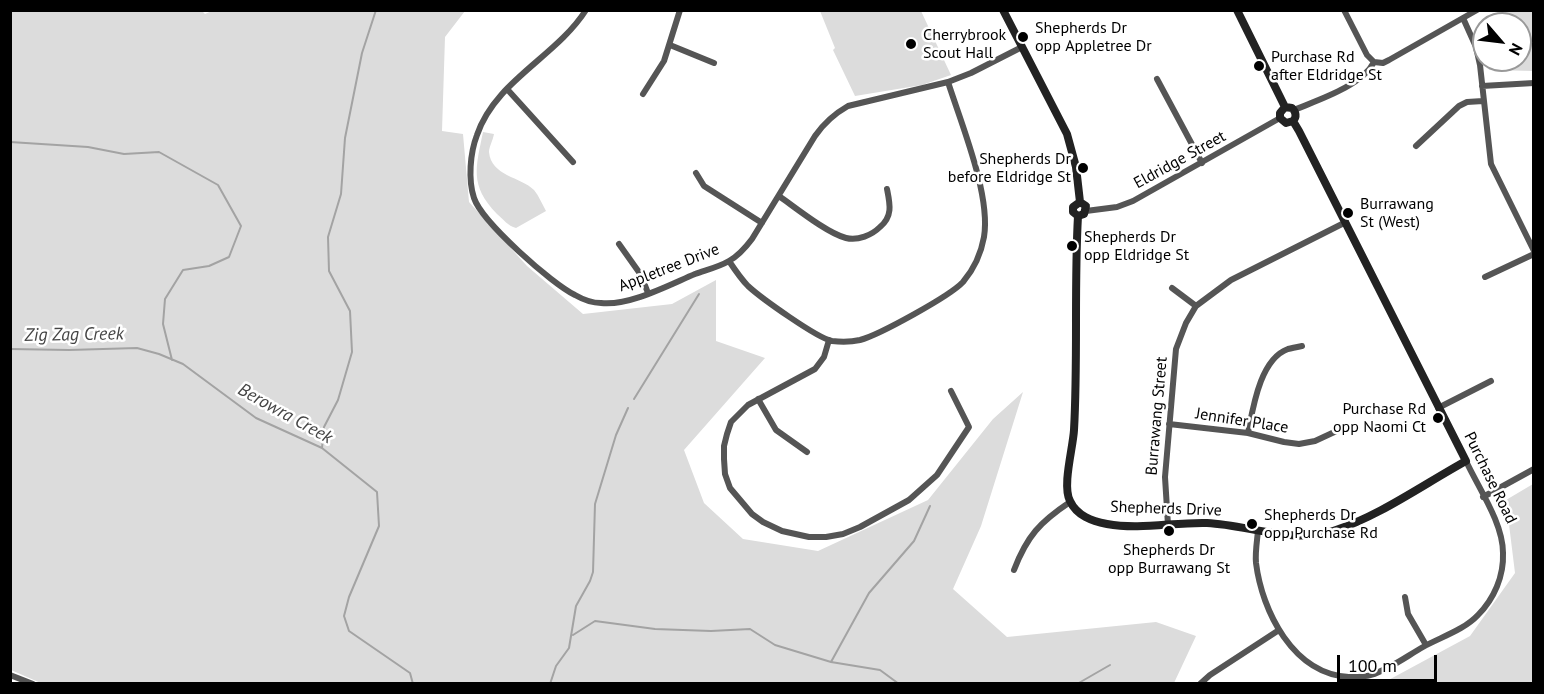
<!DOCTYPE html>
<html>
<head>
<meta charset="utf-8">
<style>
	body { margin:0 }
	#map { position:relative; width:1544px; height:694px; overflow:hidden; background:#fff; font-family:"PT Sans",sans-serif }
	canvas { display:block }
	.frame { position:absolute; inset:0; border:12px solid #000; pointer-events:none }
	.north { position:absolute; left:1472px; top:12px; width:60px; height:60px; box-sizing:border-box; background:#fff; border:2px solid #999; border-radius:50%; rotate:118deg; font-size:16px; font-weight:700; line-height:24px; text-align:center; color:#000 }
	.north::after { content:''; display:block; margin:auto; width:21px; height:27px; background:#000; clip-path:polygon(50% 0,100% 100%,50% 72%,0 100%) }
	.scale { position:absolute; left:1337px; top:655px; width:100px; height:27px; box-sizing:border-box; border:3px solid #000; border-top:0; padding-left:8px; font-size:18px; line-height:21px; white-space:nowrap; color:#000; -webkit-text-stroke:4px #fff; paint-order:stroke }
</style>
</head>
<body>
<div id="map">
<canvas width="1544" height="694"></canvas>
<div class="frame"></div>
<div class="north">N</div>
<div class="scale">100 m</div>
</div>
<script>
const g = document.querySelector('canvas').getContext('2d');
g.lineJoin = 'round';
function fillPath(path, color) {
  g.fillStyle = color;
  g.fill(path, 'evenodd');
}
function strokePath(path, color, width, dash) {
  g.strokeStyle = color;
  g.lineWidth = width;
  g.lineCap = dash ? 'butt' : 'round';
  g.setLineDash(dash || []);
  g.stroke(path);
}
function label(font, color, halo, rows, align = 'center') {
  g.font = font + ' "PT Sans",sans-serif';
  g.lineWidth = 5;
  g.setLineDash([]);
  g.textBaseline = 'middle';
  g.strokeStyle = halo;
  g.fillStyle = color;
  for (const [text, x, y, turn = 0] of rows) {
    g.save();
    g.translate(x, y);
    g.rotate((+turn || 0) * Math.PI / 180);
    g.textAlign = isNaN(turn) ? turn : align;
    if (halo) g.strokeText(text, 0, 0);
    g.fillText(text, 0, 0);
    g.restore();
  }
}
const green = new Path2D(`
	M201 10 205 14 214 10 465 11 445 37 442 131 463 134 469 202 527 266 583 314 672 304 716 280V341L765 358 684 450 704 503 743 539 818 551 928 500 993 419 1023 392 981 526 953 589 1007 637 1156 622 1196 636 1174 683 43 684 11 670 10 11Z
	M820 11H921L951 75 922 85 855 96 833 50 835 48Z
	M1508 11H1533V71L1489 70 1486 60H1520V24H1484V51L1477 26Z
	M483 132 494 134C493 140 489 147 489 152 491 176 521 177 534 190 539 196 542 204 546 211L516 228C508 226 503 219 497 214 469 185 476 167 483 132Z
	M1533 484V683H1383L1470 636 1515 573 1506 500Z`);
const stream = new Path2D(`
	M1520 45 1534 40
	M10 142 88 147 124 154 159 152 218 185 241 226 229 257 209 266 183 270 165 299 163 324 172 360
	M10 349 69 350 137 348 159 354 183 364 256 418 322 448 377 492 379 526 349 597 344 616 349 631 410 673 413 684
	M634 399 699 294
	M322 448 324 427 338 400 352 352 350 311 329 271 328 237 341 194 345 138 362 53 376 10
	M573 635 595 621 655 629 711 631 750 629 775 645 831 662 880 670 899 684
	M831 662 869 593 914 541 930 506
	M550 684 556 666 569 648 576 606 590 581 593 572 595 504 616 435 628 408
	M1077 684 1110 665`);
const minor = new Path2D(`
	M586 10C556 57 495 81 477 135 470 153 468 180 474 198 482 222 552 284 575 295 582 299 592 303 601 303 630 306 669 285 695 274 706 270 719 267 729 261 738 256 746 247 752 239L815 136C824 123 834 114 848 106L948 82 971 73 1022 47
	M1344 10 1367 55 1374 62
	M1463 18 1476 47 1480 65 1491 164 1534 251
	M670 45 714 63
	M1374 62 1383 63 1389 60 1477 10
	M1157 79 1202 163
	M1482 86 1534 83
	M507 89 573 162
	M643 94 664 61 680 10
	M1294 110C1318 100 1362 86 1374 62
	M1416 146 1459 106 1467 102 1483 101
	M696 173 704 186 762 223
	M779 196C796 208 827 233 846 238 858 241 872 235 880 227 893 216 890 204 887 189
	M1086 211 1117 207 1133 201 1280 118
	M619 244 641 275 648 293
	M729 261C735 270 741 279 748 286 761 298 817 338 832 341 841 342 851 342 860 340 879 335 950 296 963 282 974 269 981 254 984 237 991 195 961 123 948 82
	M1485 277 1534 254
	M1172 288 1196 306
	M829 340 824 357 815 369 748 405 731 422 727 434 724 446V459L725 474 730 488 752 514 763 522 782 531 809 537H826L843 534 860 527 909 500 937 475 969 427 951 391
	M758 399 776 430 807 452
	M1438 408 1491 381
	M1169 424 1248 433 1284 442 1299 444 1315 441 1343 428
	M1248 433C1253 408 1260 359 1288 349 1292 348 1297 347 1302 346
	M1483 497 1534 469
	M1168 525 1165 477 1176 349 1186 323 1196 306 1231 280 1346 222
	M1258 531C1257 541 1255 553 1256 563 1262 611 1293 674 1349 677 1356 677 1365 677 1371 675 1390 669 1407 656 1423 647 1441 637 1464 630 1478 615 1494 599 1504 576 1503 553 1503 523 1479 489 1466 461
	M1014 570C1027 536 1040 522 1070 502
	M1405 597 1408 614 1426 645
	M10 675 33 684
	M1200 684 1210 675 1279 630`);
const secondary = new Path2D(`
	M1003 10 1067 134 1076 167 1080 202
	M1237 10 1285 107
	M1285 107 1280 113V118L1286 123 1293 121
	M1285 107 1292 108C1296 112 1297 117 1293 121
	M1078 216C1074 287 1078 358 1074 430 1073 448 1062 486 1070 501 1077 516 1092 521 1107 524 1140 530 1174 522 1207 523 1249 525 1291 544 1333 531 1378 517 1424 484 1466 461L1299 131 1293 121
	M1078 216 1084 214 1086 206 1080 202
	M1078 216 1073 212V207L1080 202`);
const markers = [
	[1023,37,6,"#000"],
	[911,44,6,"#000"],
	[1259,66,6,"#000"],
	[1083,168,6,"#000"],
	[1348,213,6,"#000"],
	[1072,246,6,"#000"],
	[1438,418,6,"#000"],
	[1252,524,6,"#000"],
	[1169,531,6,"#000"]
];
const poiNames = [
	["Shepherds Dr",1035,28],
	["opp Appletree Dr",1035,46],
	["Cherrybrook",923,35],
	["Scout Hall",923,53],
	["Purchase Rd",1271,57],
	["after Eldridge St",1271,75],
	["Shepherds Dr",1071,159,"right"],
	["before Eldridge St",1071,177,"right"],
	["Burrawang",1360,204],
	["St (West)",1360,222],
	["Shepherds Dr",1084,237],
	["opp Eldridge St",1084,255],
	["Purchase Rd",1426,409,"right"],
	["opp Naomi Ct",1426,427,"right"],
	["Shepherds Dr",1264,515],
	["opp Purchase Rd",1264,533],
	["Shepherds Dr",1169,550,"center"],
	["opp Burrawang St",1169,568,"center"]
];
const streetNames = [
	["Eldridge Street",1180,160,-29],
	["Appletree Drive",669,268,-21],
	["Burrawang Street",1157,416,-85],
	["Jennifer Place",1242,421,9],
	["Purchase Road",1490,478,64],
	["Shepherds Drive",1166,509,2]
];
const waterNames = [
	["Zig Zag Creek",74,335,-1],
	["Berowra Creek",285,414,29]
];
fillPath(green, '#dcdcdc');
strokePath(stream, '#a3a3a3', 2);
strokePath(minor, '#555', 6);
strokePath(secondary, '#222', 8);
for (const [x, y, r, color] of markers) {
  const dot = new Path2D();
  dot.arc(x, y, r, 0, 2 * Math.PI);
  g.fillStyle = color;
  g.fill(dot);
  strokePath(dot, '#fff', 2);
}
label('16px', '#000', '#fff', poiNames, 'left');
label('16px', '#000', '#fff', streetNames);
label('italic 18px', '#444', '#fff', waterNames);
</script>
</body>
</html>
